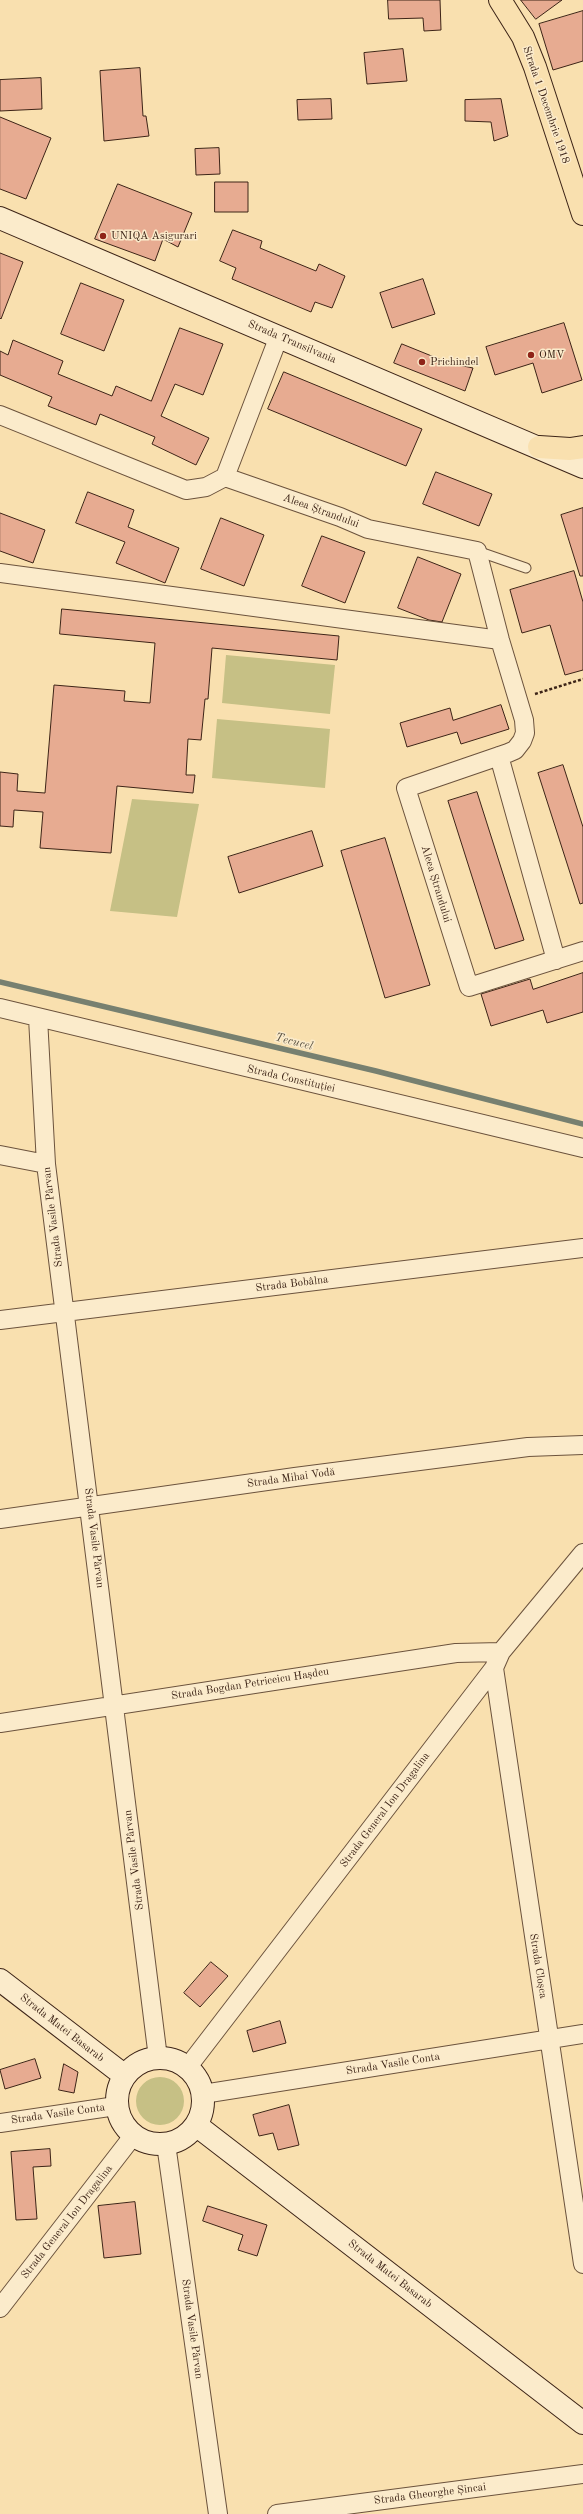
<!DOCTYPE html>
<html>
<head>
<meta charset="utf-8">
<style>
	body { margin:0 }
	canvas { display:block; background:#f9e0af }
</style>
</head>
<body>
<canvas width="583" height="2514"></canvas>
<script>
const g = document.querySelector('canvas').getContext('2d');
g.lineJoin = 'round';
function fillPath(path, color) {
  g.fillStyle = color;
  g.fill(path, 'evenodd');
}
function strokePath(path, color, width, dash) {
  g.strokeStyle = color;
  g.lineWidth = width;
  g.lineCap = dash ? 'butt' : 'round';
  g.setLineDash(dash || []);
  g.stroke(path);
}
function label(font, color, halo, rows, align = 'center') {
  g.font = font + ' "Old Standard TT",serif';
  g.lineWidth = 3;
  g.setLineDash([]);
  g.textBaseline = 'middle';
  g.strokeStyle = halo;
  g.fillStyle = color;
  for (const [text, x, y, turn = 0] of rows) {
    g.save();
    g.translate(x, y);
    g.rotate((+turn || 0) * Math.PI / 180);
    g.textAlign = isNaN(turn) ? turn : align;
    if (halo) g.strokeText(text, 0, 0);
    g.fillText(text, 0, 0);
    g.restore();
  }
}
const green = new Path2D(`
	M226 655 335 665 330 714 222 703Z
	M217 719 330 729 325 788 212 778Z
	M132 799 199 804 177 917 110 911Z
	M136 2101a24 24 0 1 1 48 0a24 24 0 1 1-48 0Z`);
const stream = new Path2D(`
	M0 982 376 1071 583 1124`);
const building = new Path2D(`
	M388 0H440L441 30 424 31 423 18 389 19Z
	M521 0H562L536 19Z
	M583 11V61L553 70 539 24Z
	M403 49 407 81 367 84 364 53Z
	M140 68 143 116H146L149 136 104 141 100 71Z
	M41 78 42 109 0 111V80Z
	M331 99 332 119 298 120 297 100Z
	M501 99 508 136 494 141 491 122 465 121V100Z
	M0 117 51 138 26 199 0 189Z
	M219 148 220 174 196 175 195 149Z
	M215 182H248V212H215Z
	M118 184 192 213 178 247 163 239 155 261 95 239Z
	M233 230 262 241 260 248 316 271 319 264 345 276 332 308 315 302 311 312 232 279 236 268 220 261Z
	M0 253 23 262 1 319 0 318Z
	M423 279 435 314 392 328 380 293Z
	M81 283 124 300 104 351 61 334Z
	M564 323 582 380 542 393 533 363 495 375 486 347Z
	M180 328 223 344 203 395 175 384 161 416 209 438 196 465 152 444 155 437 100 414 96 425 48 406 52 397 0 375V351L8 355 13 340 63 361 58 374 112 396 116 386 151 401Z
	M402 344 449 363 473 368 465 391 394 363Z
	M284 372 422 429 406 466 268 409Z
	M436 472 492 494 479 526 423 504Z
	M88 492 134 510 128 527 179 548 165 583 116 563 125 542 76 523Z
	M583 508V576H580L561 515Z
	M0 513 45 530 33 563 0 551Z
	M221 518 264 535 244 586 201 569Z
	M322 536 365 552 345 603 302 586Z
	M418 557 461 574 442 622 429 620 398 608Z
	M574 571 583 602V670L565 675 550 625 522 633 510 590Z
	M62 609 339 636 337 660 212 648 208 699H205L201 740 188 739 186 775H195L193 793 117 786 111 853 40 848 43 812 14 810 13 827 0 826V772L18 774 17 791 45 793 54 685 125 691 124 701 150 703 155 643 60 634Z
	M501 705 509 729 461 744 457 732 407 747 400 723 450 708 453 720Z
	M563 765 583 827V903L580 904 538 773Z
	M477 792 524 940 495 949 448 801Z
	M312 831 323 866 239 893 228 857Z
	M385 838 430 985 385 998 341 851Z
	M583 973V1012L547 1023 543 1010 491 1026 481 994 530 979 533 989Z
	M211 1962 228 1976 200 2007 184 1993Z
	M280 2021 286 2043 253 2052 247 2031Z
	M35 2059 41 2078 5 2089 0 2070Z
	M64 2064 78 2072 74 2093 59 2090Z
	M289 2105 299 2145 278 2150 273 2133 259 2136 253 2115Z
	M50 2149 51 2166 33 2167 37 2219 16 2220 11 2152Z
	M135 2202 141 2254 104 2258 98 2206Z
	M208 2206 267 2225 257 2256 238 2250 243 2235 203 2221Z`);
const path = new Path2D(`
	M535 694 583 679`);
const lane = new Path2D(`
	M477 551 526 568`);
const street = new Path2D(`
	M0 415 186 490 206 487 225 477
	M225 477 340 517 368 529 477 551 500 640 524 720 525 733 522 741 515 750 508 753 406 788 469 987 583 951
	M225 477 279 336
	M0 573 500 640
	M499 756 556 960
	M0 1008 583 1148
	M38 1018 46 1164 158 2058
	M0 1155 46 1164
	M0 1320 583 1248
	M0 1519 295 1477 528 1447 583 1445
	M494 1668 583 2264
	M0 1723 456 1653 501 1652
	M187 2068 494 1668 501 1652 583 1553
	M203 2094 583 2034
	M0 2123 116 2106
	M166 2144 218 2514
	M0 2308 133 2136
	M277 2514 583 2474`);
const secondary = new Path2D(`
	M0 218 583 467
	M0 1980 125 2076
	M117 2101a43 43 0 1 1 86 0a43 43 0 1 1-86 0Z
	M196 2125 583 2423`);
const primary = new Path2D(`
	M500 0 523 37 535 67 583 214
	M539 447 570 449 583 447`);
const markers = [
	[103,236,4,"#8f2418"],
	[531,355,4,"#8f2418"],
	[422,362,4,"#8f2418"]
];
const streetNames = [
	["Strada 1 Decembrie 1918",546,105,71],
	["Strada Transilvania",292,342,23],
	["Aleea Ștrandului",321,511,20],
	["Aleea Ștrandului",436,884,73],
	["Strada Constituției",291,1079,13],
	["Strada Vasile Pârvan",53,1217,-97],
	["Strada Bobâlna",292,1284,-7],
	["Strada Mihai Vodă",291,1478,-8],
	["Strada Vasile Pârvan",94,1538,83],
	["Strada Bogdan Petriceicu Hașdeu",250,1684,-9],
	["Strada General Ion Dragalina",385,1810,-53],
	["Strada Vasile Pârvan",134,1860,-97],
	["Strada Cloșca",538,1966,81],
	["Strada Matei Basarab",62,2028,38],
	["Strada Vasile Conta",393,2064,-9],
	["Strada Vasile Conta",58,2114,-8],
	["Strada General Ion Dragalina",67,2222,-52],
	["Strada Matei Basarab",390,2274,38],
	["Strada Vasile Pârvan",192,2329,82],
	["Strada Gheorghe Șincai",430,2494,-7]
];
const poiNames = [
	["UNIQA Asigurari",111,236],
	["OMV",539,355],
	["Prichindel",430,362]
];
const waterNames = [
	["Tecucel",294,1042,14]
];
fillPath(green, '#c6c085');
strokePath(stream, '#778070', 5.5);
fillPath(building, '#e7ab91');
strokePath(building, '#3d2417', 1);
strokePath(lane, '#6c533d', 11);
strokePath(street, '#6c533d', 20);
strokePath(secondary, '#3d2417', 24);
strokePath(primary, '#3d2417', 24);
strokePath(path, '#3d2417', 2.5, [3, 2]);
strokePath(lane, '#fbebcb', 9);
strokePath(street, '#fbebcb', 18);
strokePath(secondary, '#fbebcb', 22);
strokePath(primary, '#f9e0af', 22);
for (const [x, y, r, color] of markers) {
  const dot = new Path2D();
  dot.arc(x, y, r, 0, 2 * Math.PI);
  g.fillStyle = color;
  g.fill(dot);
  strokePath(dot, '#fbebcb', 1.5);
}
label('11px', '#3d2417', '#fbebcb', streetNames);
label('11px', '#3d2417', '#fbebcb', poiNames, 'left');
label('italic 12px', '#5a5243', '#fbebcb', waterNames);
</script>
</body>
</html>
